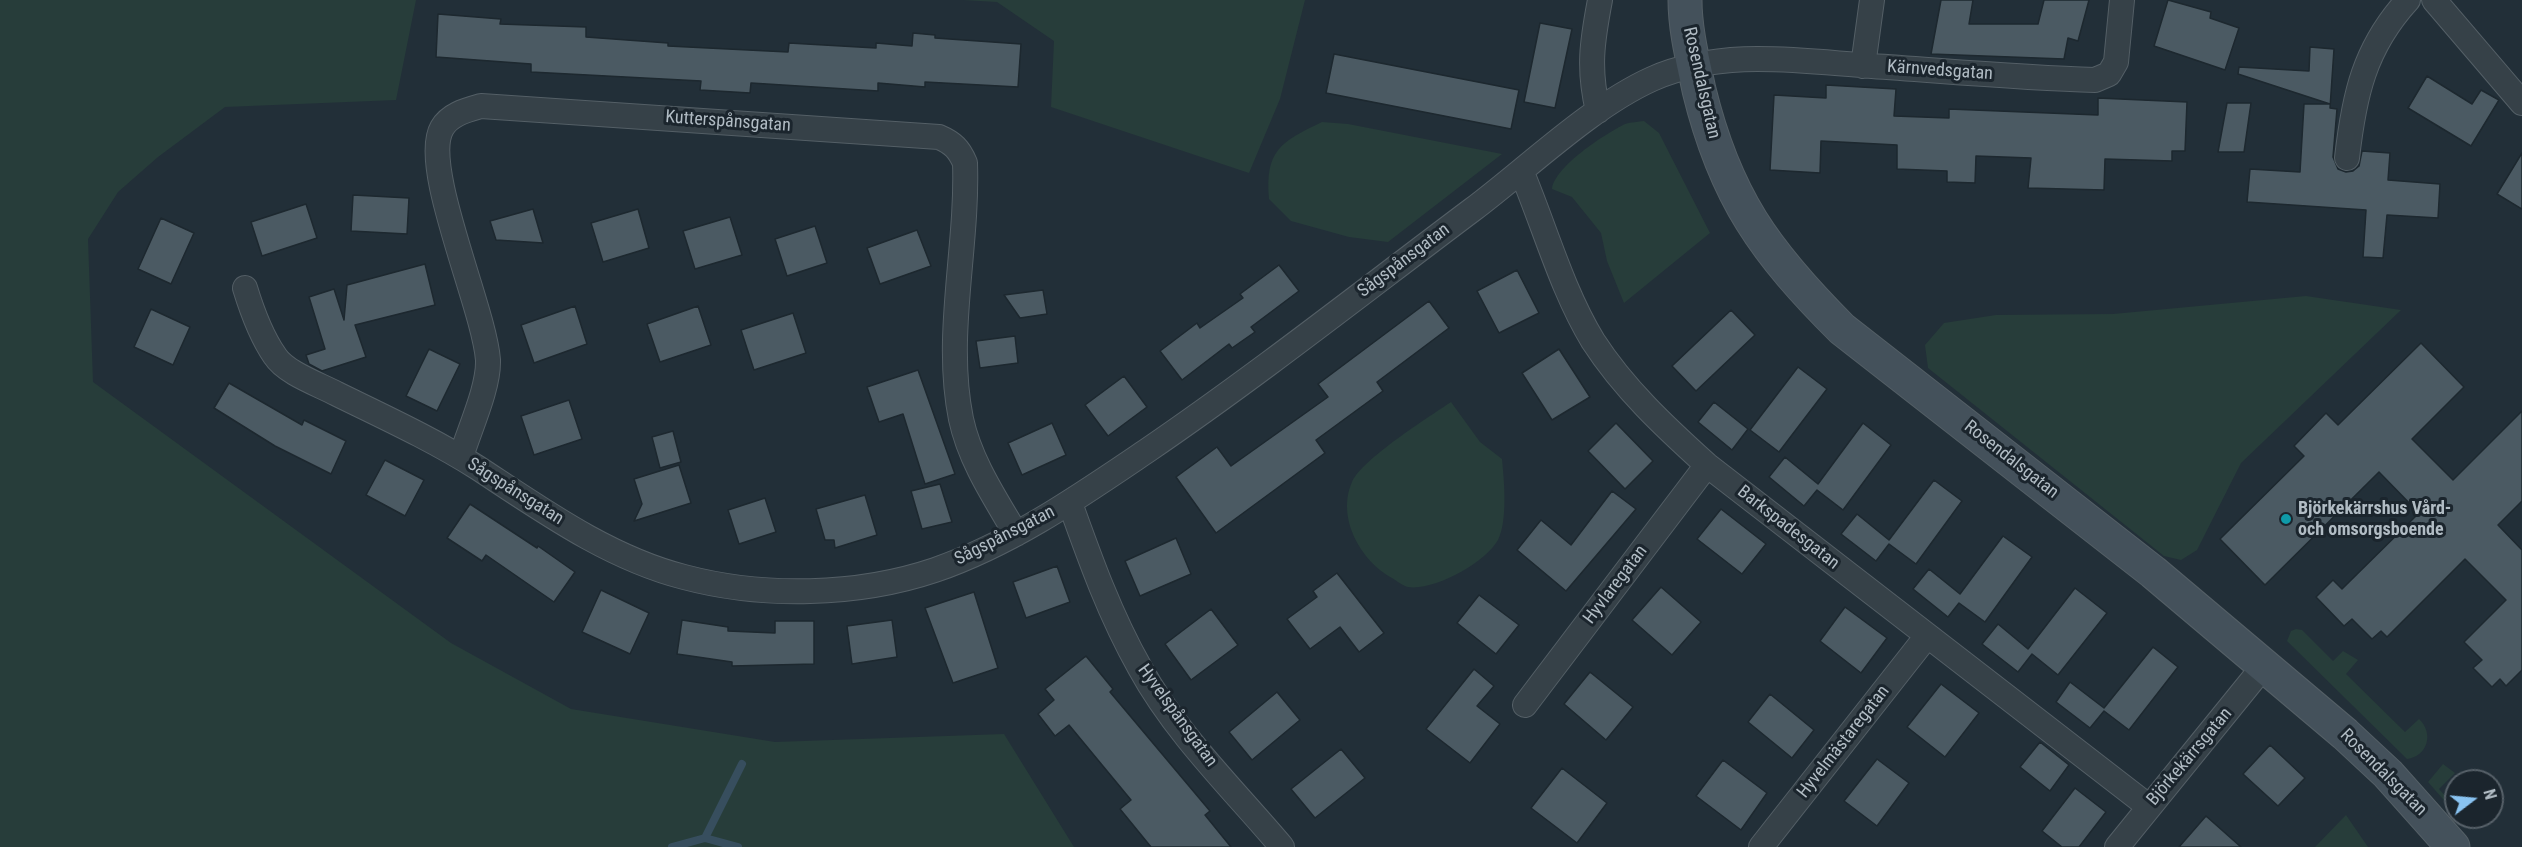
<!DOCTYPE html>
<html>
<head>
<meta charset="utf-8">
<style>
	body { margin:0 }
	#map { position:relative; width:2522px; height:847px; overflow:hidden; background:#222f38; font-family:"Roboto Condensed",sans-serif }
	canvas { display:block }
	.north { position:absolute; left:2444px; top:769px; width:60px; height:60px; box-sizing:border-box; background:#1b252d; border:2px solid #576169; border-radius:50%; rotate:74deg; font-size:16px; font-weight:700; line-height:24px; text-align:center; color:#b1bcc4 }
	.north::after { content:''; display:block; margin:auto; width:21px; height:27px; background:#89c3f1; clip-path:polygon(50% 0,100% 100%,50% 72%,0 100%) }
</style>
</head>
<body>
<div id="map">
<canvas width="2522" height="847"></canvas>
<div class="north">N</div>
</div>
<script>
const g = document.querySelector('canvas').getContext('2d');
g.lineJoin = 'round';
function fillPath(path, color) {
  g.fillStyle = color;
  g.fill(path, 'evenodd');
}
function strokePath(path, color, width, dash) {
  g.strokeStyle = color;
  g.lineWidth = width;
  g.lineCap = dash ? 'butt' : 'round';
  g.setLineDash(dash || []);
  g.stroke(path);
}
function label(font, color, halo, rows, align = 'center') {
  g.font = font + ' "Roboto Condensed",sans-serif';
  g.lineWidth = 6;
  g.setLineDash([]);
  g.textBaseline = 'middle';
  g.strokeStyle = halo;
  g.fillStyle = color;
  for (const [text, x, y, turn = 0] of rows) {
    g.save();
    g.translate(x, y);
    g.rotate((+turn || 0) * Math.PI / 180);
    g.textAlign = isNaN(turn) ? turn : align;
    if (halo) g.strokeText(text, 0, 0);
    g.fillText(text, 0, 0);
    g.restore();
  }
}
const green = new Path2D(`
	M0 0H416L396 100 225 107 158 157 118 192 88 239 93 382 451 643 571 709 775 742 1004 734 1074 847H0Z
	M963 0H1305L1280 99 1249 173 1051 107 1054 41 997 2Z
	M1644 121 1659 133 1710 233 1624 303 1607 261 1601 233 1572 197 1552 189C1555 166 1605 134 1625 124 1631 122 1638 122 1644 121Z
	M1322 122 1348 124 1502 154 1388 242 1349 237 1291 221 1269 199C1265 151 1280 142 1322 122Z
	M2306 296 2401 310 2241 463 2197 550 2181 560 2164 556 1928 368 1925 345 1944 323 1996 315 2113 314Z
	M1451 402 1480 442 1502 459C1504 480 1508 520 1498 540 1485 563 1434 591 1408 587 1403 586 1397 581 1392 578 1361 561 1336 518 1352 482 1362 459 1429 417 1451 402Z
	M2296 629 2302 630 2333 661 2343 651 2358 660 2346 674 2405 732 2419 719C2434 733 2428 756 2407 759L2287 641 2291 631Z
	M2443 764 2455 773 2439 789 2456 808V814L2428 782Z
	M2346 815 2368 847H2315Z`);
const stream = new Path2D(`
	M705 838 742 764
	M672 847 705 838 738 847`);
const building = new Path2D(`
	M1941 0H1973L1969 24H2038L2044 0H2089L2078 41 2068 38 2064 59 1931 54Z
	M2168 0 2211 12 2210 18 2239 28 2225 70 2154 46Z
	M438 14 501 19 500 24 586 27V37L668 43V46L788 52 789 43 876 48V43L912 46 913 33 935 35V38L1021 44 1018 87 925 82V87L878 83V91L751 83 750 93 700 90 701 81 531 72V64L436 57Z
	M1540 23 1572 29 1555 108 1524 102Z
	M2310 47 2334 49 2330 108 2337 109 2333 157 2338 169 2346 172 2353 171 2359 166 2362 151 2390 153 2388 180 2440 184 2438 218 2387 215 2383 258 2363 257 2366 210 2247 202 2250 169 2300 172 2304 104H2330L2238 74 2239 67 2309 71Z
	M1334 54 1519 90 1511 129 1326 93Z
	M2427 76 2472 104 2481 90 2499 100 2471 146 2408 108Z
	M1826 85 1896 89 1894 116 1949 118V109L2098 115V98L2187 102 2185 151H2172V161L2105 159 2104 190 2028 188 2031 158 1976 156 1975 183 1947 182V171L1897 169V145L1821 141 1820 173 1770 170 1774 95 1826 98Z
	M2227 103H2251L2244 152H2218Z
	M2522 153V209L2497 194Z
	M353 195 409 198 407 234 351 231Z
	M306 204 317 238 262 256 251 222Z
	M533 209 543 243 496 240 490 221Z
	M638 209 649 248 603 262 591 223Z
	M730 217 742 255 695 269 683 231Z
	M161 218 194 233 171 284 138 269Z
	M815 226 827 263 787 276 775 239Z
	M917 230 931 266 880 284 867 248Z
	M425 264 435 305 355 325 366 357 322 371 309 364 306 355 325 349 309 297 334 289 344 320 347 285Z
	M1279 265 1299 291 1251 327 1255 332 1232 348 1229 344 1182 380 1160 351 1197 323 1200 328 1243 298 1240 294Z
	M1517 270 1539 313 1499 333 1477 291Z
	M1043 290 1047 314 1020 318 1004 295Z
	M1429 301 1449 328 1377 382 1383 391 1316 440 1325 453 1216 533 1176 477 1217 447 1231 466 1328 397 1318 384Z
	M575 306 587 344 534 363 521 325Z
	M698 306 711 345 660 362 647 324Z
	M151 309 190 327 173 365 134 347Z
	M1731 310 1755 335 1696 391 1672 366Z
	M793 313 806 353 754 370 741 330Z
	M1015 336 1018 363 980 368 976 341Z
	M2421 343 2464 387 2412 439 2453 480 2522 411V501L2498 525 2522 550V670L2506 686 2500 679 2492 687 2473 668 2482 660 2464 642 2506 600 2465 559 2387 637 2381 631 2372 639 2352 619 2344 626 2316 597 2333 580 2342 589 2419 513 2379 472 2265 585 2220 539 2304 456 2294 446 2326 413 2338 425Z
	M429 349 460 364 437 411 406 396Z
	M1559 349 1590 397 1552 420 1522 373Z
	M1798 367 1827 389 1779 452 1750 430Z
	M918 370 955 474 925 484 903 414 879 422 867 387Z
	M1124 376 1147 407 1108 436 1085 405Z
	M229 383 302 425 304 420 346 441 331 474 275 446 214 408Z
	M569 400 582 439 534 455 521 416Z
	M1714 402 1748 429 1732 450 1698 422Z
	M1052 423 1066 455 1022 475 1008 443Z
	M1616 423 1653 461 1625 489 1588 451Z
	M1863 423 1891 445 1843 510 1817 490 1804 506 1769 477 1785 457 1818 484Z
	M673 431 681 462 660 468 652 437Z
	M385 460 424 480 405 516 366 495Z
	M679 465 691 503 634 521 642 504 634 479Z
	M1934 480 1962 501 1916 564 1889 544 1876 561 1841 534 1857 514 1889 540Z
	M940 484 952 522 922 529 911 491Z
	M1612 491 1636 509 1566 591 1517 550 1541 520 1571 545Z
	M865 495 877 535 835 548 834 540H825L816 509Z
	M765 498 776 532 739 544 728 510Z
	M470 504 537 548 538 546 575 572 554 602 486 555 482 561 447 538Z
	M1721 509 1766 544 1742 574 1697 539Z
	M2003 536 2032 557 1985 622 1959 603 1948 617 1913 589 1929 569 1960 594Z
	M1176 538 1191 574 1140 596 1125 561Z
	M1057 566 1070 602 1026 618 1013 582Z
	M1337 573 1384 633 1359 652 1340 627 1310 649 1287 619 1317 597 1313 591Z
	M1661 587 1701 622 1672 655 1632 620Z
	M2075 588 2107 613 2058 675 2032 654 2018 672 1982 644 1998 624 2028 649Z
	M601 590 649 613 630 654 582 632Z
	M974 592 998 668 953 683 925 608Z
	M1479 595 1519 625 1496 654 1457 623Z
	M1845 607 1887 638 1861 673 1820 641Z
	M1211 609 1238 645 1191 680 1165 644Z
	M682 620 728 627V631L775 633V621H814V664L732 666V662L677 654Z
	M892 620 897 657 852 664 847 626Z
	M2153 647 2178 667 2129 730 2104 711 2090 728 2056 702 2070 682 2104 708Z
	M1086 656 1113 689 1110 692 1210 811 1205 815 1231 847H1151L1120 809 1131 800 1069 725 1055 736 1038 714 1054 700 1045 689Z
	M1474 669 1494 686 1477 706 1500 724 1470 763 1426 729Z
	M1590 672 1633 707 1606 740 1564 704Z
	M1941 684 1979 713 1945 757 1907 727Z
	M1277 692 1300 720 1252 760 1229 732Z
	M1770 694 1814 730 1792 758 1748 722Z
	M2040 742 2069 765 2050 791 2020 767Z
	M2270 745 2305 778 2278 806 2243 774Z
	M1341 749 1365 778 1315 818 1291 789Z
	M1877 759 1909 783 1877 826 1844 801Z
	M1723 760 1767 793 1741 830 1696 796Z
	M1562 768 1607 803 1577 843 1531 808Z
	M2075 788 2106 812 2079 847H2062L2042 831Z
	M2206 816 2241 847H2179Z`);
const street = new Path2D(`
	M2434 0 2522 103
	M1863 66 1872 0
	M1598 111C1588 69 1592 42 1600 0
	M2347 158C2354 96 2364 48 2408 0
	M1522 173C1545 228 1562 290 1593 341 1624 389 1665 427 1707 465L2148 806
	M245 288C252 311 261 336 275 356 286 373 318 384 337 394 384 417 434 440 478 468 542 510 609 558 684 577 763 598 858 596 935 570 1013 543 1080 496 1148 450 1259 374 1364 291 1472 210 1528 168 1590 107 1652 79 1722 48 1799 61 1872 66 1946 71 2021 78 2095 80L2109 74 2116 62 2122 0
	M461 457C469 430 489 388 488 360 484 307 420 166 442 128 450 114 467 110 481 106L939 137C953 143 959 149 965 163 968 248 944 335 961 419 970 461 995 498 1016 534
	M1070 503C1090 559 1110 615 1140 668 1176 734 1234 790 1282 847
	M1525 705 1707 465
	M1761 847 1927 636
	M2117 847 2263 667`);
const secondary = new Path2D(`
	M1685 0C1685 30 1693 61 1699 90 1725 197 1765 252 1842 329L2153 572 2345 734 2388 774 2453 847`);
const markers = [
	[2286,519,6,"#0f9aa8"]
];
const streetNames = [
	["Kärnvedsgatan",1940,71,4],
	["Rosendalsgatan",1701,83,77],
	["Kutterspånsgatan",728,122,4],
	["Sågspånsgatan",1404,261,-37],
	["Rosendalsgatan",2011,460,38],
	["Sågspånsgatan",515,492,32],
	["Barkspadesgatan",1788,528,38],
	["Sågspånsgatan",1005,536,-27],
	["Hyvlaregatan",1616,585,-53],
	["Hyvelspånsgatan",1177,716,54],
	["Hyvelmästaregatan",1844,742,-52],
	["Björkekärrsgatan",2190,757,-50],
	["Rosendalsgatan",2383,773,45]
];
const poiNames = [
	["Björkekärrshus Vård-",2298,509],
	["och omsorgsboende",2298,530]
];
fillPath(green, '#273d3a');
strokePath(stream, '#374e5e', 8);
fillPath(building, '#4b5a63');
strokePath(building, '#1d282f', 1.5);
strokePath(street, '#545f66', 26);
strokePath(secondary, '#545f66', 35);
strokePath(street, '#364148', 24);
strokePath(secondary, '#44515b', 33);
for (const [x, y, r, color] of markers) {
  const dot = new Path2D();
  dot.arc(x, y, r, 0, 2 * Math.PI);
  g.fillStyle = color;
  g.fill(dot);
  strokePath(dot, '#1b252d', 2);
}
label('18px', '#b1bcc4', '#1b252d', streetNames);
label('bold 18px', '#b1bcc4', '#1b252d', poiNames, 'left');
</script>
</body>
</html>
